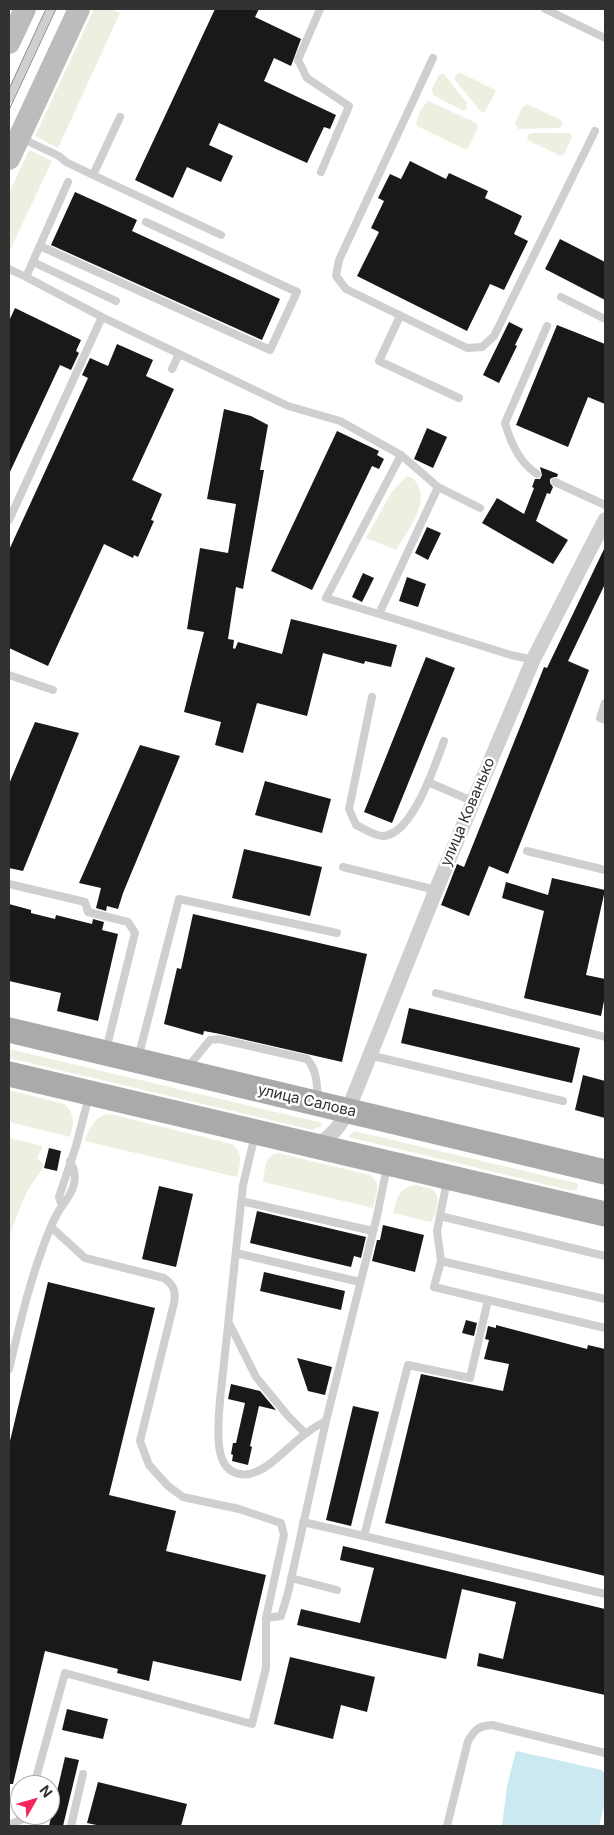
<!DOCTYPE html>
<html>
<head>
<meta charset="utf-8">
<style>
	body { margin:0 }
	#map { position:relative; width:614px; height:1835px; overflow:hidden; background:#fff; font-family:Inter,sans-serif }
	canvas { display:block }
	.frame { position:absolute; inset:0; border:10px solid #323232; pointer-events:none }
	.north { position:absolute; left:10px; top:1775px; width:50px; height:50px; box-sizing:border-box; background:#fff; border:1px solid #adadad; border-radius:50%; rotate:52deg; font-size:14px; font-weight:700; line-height:20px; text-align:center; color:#323232 }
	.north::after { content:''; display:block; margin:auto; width:18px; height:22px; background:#f7275e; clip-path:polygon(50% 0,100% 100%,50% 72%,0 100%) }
</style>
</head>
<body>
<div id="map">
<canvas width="614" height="1835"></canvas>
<div class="frame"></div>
<div class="north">N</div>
</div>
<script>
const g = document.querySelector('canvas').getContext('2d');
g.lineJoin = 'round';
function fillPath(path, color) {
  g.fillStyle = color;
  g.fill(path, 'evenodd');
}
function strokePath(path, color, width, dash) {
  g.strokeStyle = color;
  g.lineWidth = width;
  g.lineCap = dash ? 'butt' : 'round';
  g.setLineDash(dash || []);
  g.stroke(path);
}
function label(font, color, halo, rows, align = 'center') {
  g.font = font + ' Inter,sans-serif';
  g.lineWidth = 5;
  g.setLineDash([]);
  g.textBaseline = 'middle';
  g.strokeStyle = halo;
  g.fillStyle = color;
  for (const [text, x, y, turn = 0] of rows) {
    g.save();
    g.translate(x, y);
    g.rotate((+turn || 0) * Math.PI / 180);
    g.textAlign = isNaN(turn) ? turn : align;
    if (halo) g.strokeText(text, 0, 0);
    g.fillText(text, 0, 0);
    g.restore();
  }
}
const green = new Path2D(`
	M94 9H111L120 13 58 148 35 136Z
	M443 73 467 103 466 110H462L433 95 432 88 439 75Z
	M461 73 495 90 496 91 485 112H481L455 80V75Z
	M429 101 476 123 478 128 468 148 464 149 417 126C415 119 422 105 429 101Z
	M527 104 561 120 563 125 559 128 518 129 515 123 522 108Z
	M532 133H570L572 137 564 154 561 156 527 140 528 135Z
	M29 150 52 161 9 252V193Z
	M407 476C412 477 413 478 416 482 431 503 406 533 396 550L366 538 391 493Z
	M9 1049 322 1123 321 1126 313 1130 9 1058Z
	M9 1090 64 1104C75 1112 74 1125 70 1137L9 1122Z
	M110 1114 232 1144C244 1153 240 1164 237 1177L85 1141C89 1128 96 1115 110 1114Z
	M354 1131 576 1183 579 1186 576 1190 574 1191 348 1137Z
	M9 1138 43 1146 37 1158 44 1165C39 1175 32 1182 27 1192 20 1207 14 1222 9 1239Z
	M278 1153 370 1175C382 1183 376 1195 373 1208L263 1182C265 1169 264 1156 278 1153Z
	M417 1185C421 1187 429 1187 433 1190 442 1197 436 1215 431 1222L393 1213C397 1198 399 1186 417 1185Z`);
const water = new Path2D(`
	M516 1751 602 1770 605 1774V1802L599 1826H502L507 1786Z`);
const building = new Path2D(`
	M215 9H259L255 17 301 39 291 66 274 58 264 81 336 115 330 129 324 127 307 163 219 123 209 145 233 156 221 182 187 167 173 198 135 180Z
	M410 161 446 179 449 173 488 191 485 198 522 216 514 234 528 241 504 290 490 284 467 331 357 276 379 232 371 228 384 201 378 198 390 174 401 179Z
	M75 192 137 220 132 231 280 299 262 340 51 245Z
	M560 239 605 262V300L545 269Z
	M15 308 81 340 76 351 79 353 71 370 60 365 9 474V321Z
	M509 322 523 329 515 345 517 346 499 383 483 375Z
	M557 325 605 344V404L588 397 568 447 516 425Z
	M117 344 153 360 146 376 174 389 132 480 162 494 151 520 154 521 138 557 134 555 133 558 104 544 48 666 9 648V550L88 378 82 375 90 358 108 366Z
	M224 409 251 416 268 425 260 470H264L243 589 236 587 228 639 234 640 233 648 235 649 238 642 282 654 291 619 397 645 391 667 365 661 364 664 323 653 307 716 257 703 243 753 215 745 221 722 184 712 204 632 187 629 200 548 228 553 236 504 207 499Z
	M427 428 447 437 433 468 414 459Z
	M337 431 379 451 377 455 384 459 379 469 372 466 312 590 271 571Z
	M540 467 558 474 557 477H554L550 479V483L553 487 550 494 547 493 536 521 568 540 553 564 482 523 497 498 524 514 534 488 532 487 535 479H540L542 475Z
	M427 527 441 533 428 560 415 553Z
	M605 547V584L568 661 589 670 508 874 489 866 469 916 441 905 457 864 464 867 544 667 547 668Z
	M363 573 374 578 362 602 352 597Z
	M407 577 426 584 418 607 399 601Z
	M426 657 455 668 392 823 364 812Z
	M35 722 79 733 23 871 9 868V784Z
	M140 745 180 756 123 893 118 909 107 906 106 911 96 908 101 888 79 883Z
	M265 781 331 799 322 833 255 815Z
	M244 849 322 867 310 916 232 898Z
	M552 878 605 890 586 975 605 979V996L601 1016 524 998 544 911 502 898 506 882 548 895Z
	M9 904 31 910V913L55 919 56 915 92 924 93 919 104 922 102 930 118 934 98 1021 57 1011 61 993 9 981Z
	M193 914 367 954 342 1062 220 1034 204 1031 203 1035 164 1024 177 968 181 969Z
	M409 1008 580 1048 572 1083 401 1043Z
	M583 1075 605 1081V1118L575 1110Z
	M49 1148 61 1151 57 1171 44 1168Z
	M159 1186 193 1194 176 1267 142 1259Z
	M257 1211 366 1237 361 1258 354 1256 351 1267 250 1243Z
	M383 1225 424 1235 415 1272 372 1261 377 1240H380Z
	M264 1272 345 1291 341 1310 260 1291Z
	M48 1282 155 1308 109 1495 176 1511 166 1551 266 1575 241 1681 153 1661 149 1681 117 1673 118 1669 45 1651 13 1784H9V1445Z
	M466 1320 477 1323 474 1336 462 1333Z
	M496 1325 587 1349 588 1345 605 1349V1576L385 1523 421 1374 503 1391 509 1364 484 1359 489 1340 485 1339 488 1326 496 1328Z
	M297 1358 332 1367 325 1395 308 1391Z
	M231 1384 260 1391 276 1410 259 1406 250 1446 252 1447 248 1465 232 1461 233 1455 231 1454 233 1443H236L245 1403 228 1399Z
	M353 1406 379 1412 351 1526 326 1520Z
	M343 1546 605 1609V1695L477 1666 479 1653 503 1659 516 1602 462 1589 446 1659 297 1625 301 1609 360 1623 374 1568 340 1560Z
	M290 1657 375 1677 367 1712 341 1705 333 1739 274 1724Z
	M67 1709 108 1719 103 1739 62 1730Z
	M65 1757 79 1760 63 1826H49Z
	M98 1782 187 1804 181 1826H101L87 1823Z`);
const lane = new Path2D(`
	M320 9 298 60 307 78 349 106 321 172
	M545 9 605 38
	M433 58 339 260 336 276 346 289 467 348 482 347 494 336 595 131
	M9 99 51 9
	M21 138 59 156 66 162 93 175 221 235
	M93 175 120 117
	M40 246 270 350 297 292 146 222
	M33 262 116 301
	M9 269 26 277 102 317 288 406 340 421 401 455 438 487 480 508
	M26 277 68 182
	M561 297 605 319
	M400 316 379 361 459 398
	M172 369 179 354
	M401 455 326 598 379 614 438 487
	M537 474C520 463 510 441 505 423L547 326
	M555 482 605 505
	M9 520 102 317
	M379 614 511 655 533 660
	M9 675 53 690
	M372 697 349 809 356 825C363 828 376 837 384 836 413 833 435 765 444 741
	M605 703 600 718 605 720
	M428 782 472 801
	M527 851 605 870
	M343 867 436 890
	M9 884 85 902 88 912 128 922 135 933 106 1050
	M436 993 605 1037
	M369 1055 563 1101
	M138 1058 179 899 337 933
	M187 1068 210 1040 219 1039 307 1059C317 1070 317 1084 318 1099
	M255 1135 243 1185 220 1400C219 1421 211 1470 240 1474 251 1476 262 1470 271 1463 290 1448 303 1432 326 1421
	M447 1181 437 1231 441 1261 605 1299
	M241 1201 373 1231
	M62 1206 59 1197 76 1146 89 1096
	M440 1216 605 1256
	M236 1253 360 1282
	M441 1261 434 1287 605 1328
	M488 1300 470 1378 408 1365 364 1536 605 1594
	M229 1323 256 1377 288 1416 305 1433
	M9 1369C19 1328 28 1287 43 1247 48 1234 53 1218 62 1206 73 1192 80 1178 70 1161
	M303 1522 364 1536
	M291 1578 337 1590
	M266 1618 281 1616 288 1593 326 1421 377 1216 387 1167
	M34 1785 65 1673 252 1724 266 1668V1618L284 1535 281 1523 239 1509 183 1497 168 1486 149 1465 140 1441 174 1303C176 1291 174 1285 164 1278L85 1258 51 1227
	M9 1825 25 1818 26 1815
	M71 1826 83 1774
	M447 1826 468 1741C475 1729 479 1726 492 1725L605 1753`);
const street = new Path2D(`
	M315 1146C332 1136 339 1128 348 1110L436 890 533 660 605 520`);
const secondary = new Path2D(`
	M9 43 25 9
	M9 159 79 9`);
const primary = new Path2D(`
	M9 1030 605 1172
	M9 1074 605 1214`);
const tram = new Path2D(`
	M9 89 46 9
	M9 110 56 9`);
const streetNames = [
	["улица Кованько",468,812,-67],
	["улица Салова",307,1101,13]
];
fillPath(green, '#ecf0e0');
fillPath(water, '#cbe9f1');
fillPath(building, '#191919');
strokePath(lane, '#cfcfcf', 8);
strokePath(street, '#cfcfcf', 15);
strokePath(secondary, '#bcbcbc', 22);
strokePath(primary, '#aaa', 25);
strokePath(tram, '#878787', 1);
label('15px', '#323232', '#fff', streetNames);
</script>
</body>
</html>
